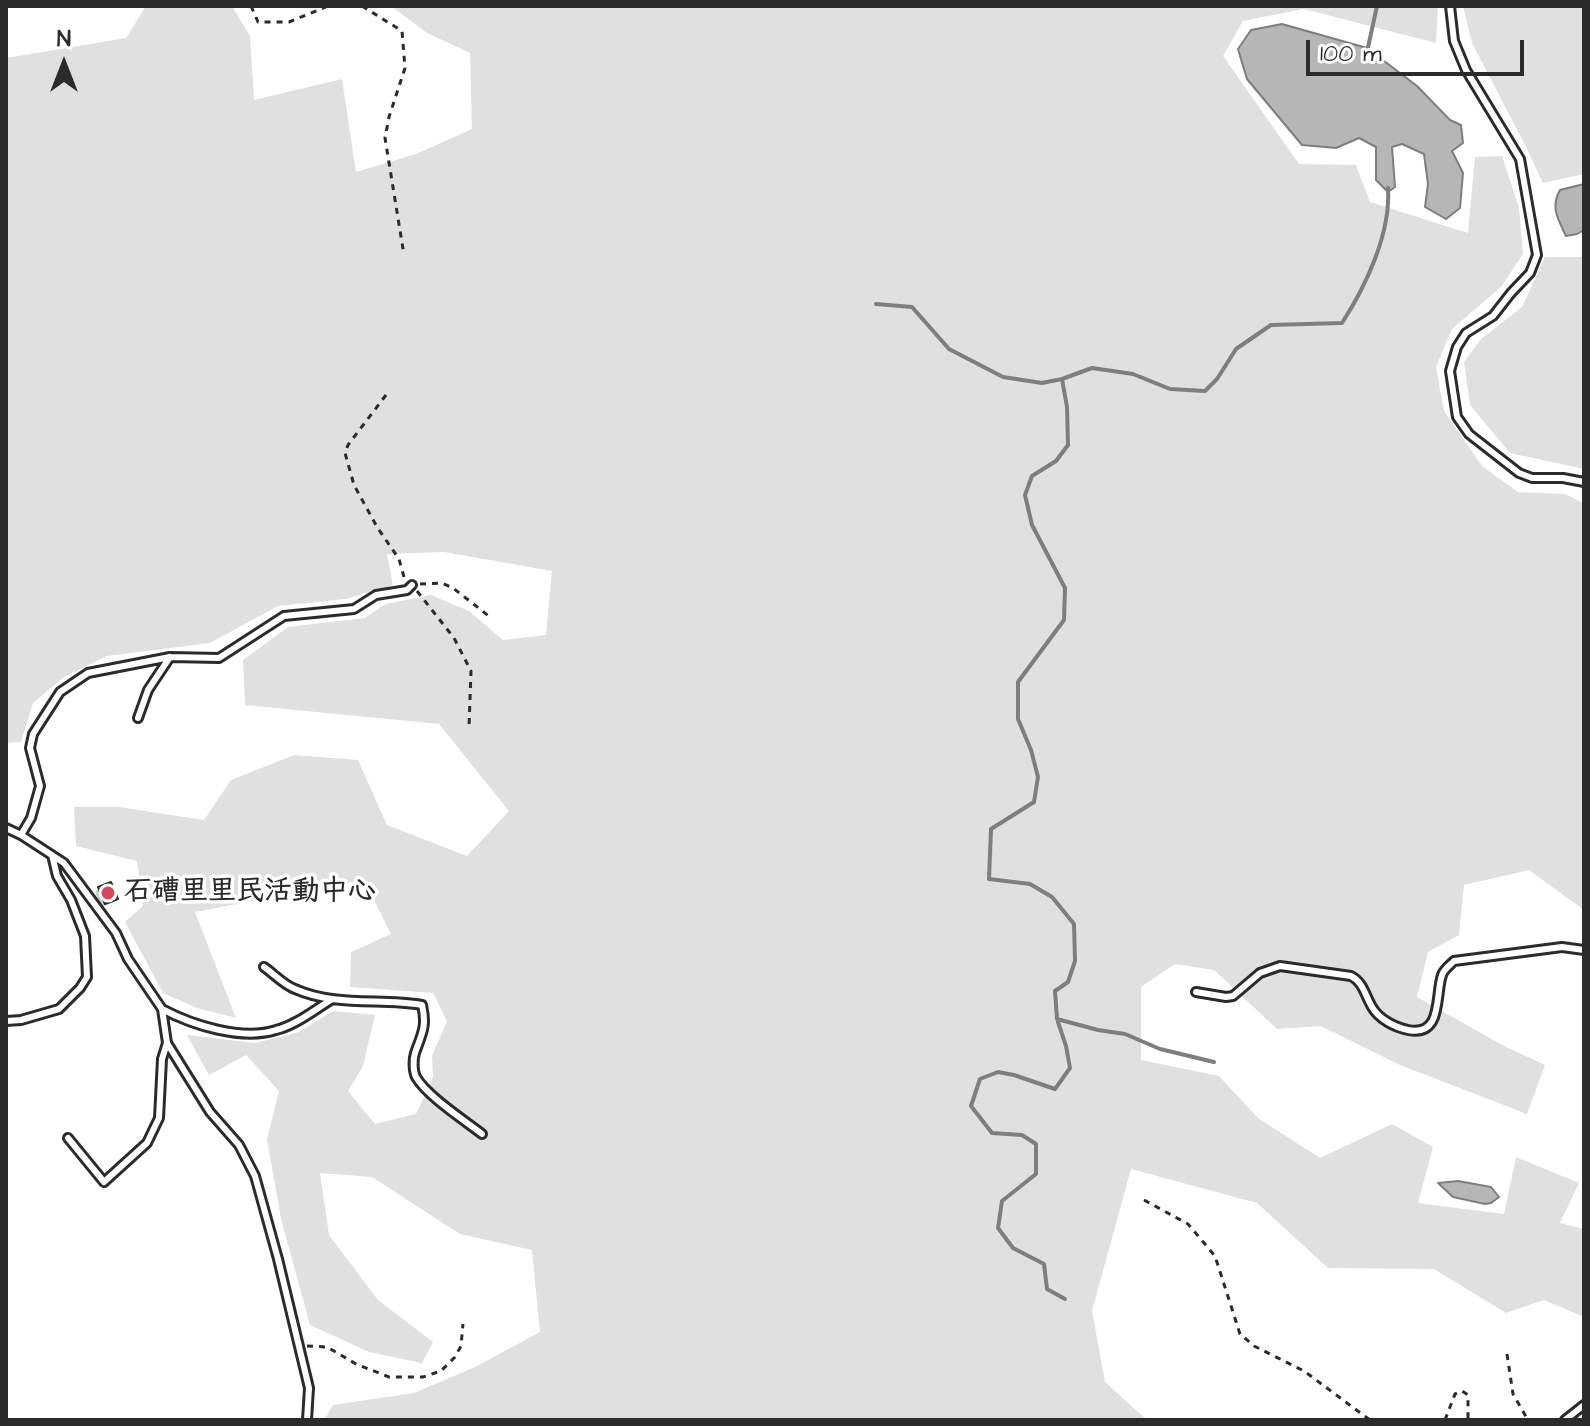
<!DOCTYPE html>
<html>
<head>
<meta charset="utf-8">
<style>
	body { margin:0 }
	#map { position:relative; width:1590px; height:1426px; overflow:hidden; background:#fff; font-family:"Architects Daughter",sans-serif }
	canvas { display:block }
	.frame { position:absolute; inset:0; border:8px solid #2b2b2b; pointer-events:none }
	.north { position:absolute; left:24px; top:24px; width:80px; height:80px; -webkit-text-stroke:6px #fff; paint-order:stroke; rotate:0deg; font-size:22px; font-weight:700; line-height:32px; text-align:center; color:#2b2b2b }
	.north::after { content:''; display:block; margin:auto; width:28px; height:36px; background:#2b2b2b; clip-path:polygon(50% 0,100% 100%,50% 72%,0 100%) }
	.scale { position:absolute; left:1306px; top:40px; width:218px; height:36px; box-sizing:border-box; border:4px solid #2b2b2b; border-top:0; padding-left:10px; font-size:24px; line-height:28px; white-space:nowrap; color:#2b2b2b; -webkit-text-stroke:6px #fff; paint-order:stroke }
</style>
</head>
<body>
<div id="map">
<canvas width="1590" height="1426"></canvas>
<div class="frame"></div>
<div class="north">N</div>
<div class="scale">100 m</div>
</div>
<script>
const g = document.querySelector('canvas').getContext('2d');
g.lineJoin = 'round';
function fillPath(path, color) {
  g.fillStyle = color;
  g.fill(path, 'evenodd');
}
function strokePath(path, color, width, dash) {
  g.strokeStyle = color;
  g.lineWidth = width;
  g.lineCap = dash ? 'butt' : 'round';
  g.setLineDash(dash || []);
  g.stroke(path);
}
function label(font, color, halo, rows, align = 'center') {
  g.font = font + ' "Architects Daughter","LXGW WenKai TC",sans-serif';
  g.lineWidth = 7;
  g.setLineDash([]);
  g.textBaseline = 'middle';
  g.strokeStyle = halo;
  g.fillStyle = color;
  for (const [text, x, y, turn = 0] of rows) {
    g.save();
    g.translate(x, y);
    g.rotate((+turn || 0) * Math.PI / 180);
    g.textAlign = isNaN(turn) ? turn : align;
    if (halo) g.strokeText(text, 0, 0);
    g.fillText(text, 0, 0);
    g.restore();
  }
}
const green = new Path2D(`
	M146 6H232L250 36 254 100 342 79 356 172 416 154 472 129 470 53 427 33 391 6H1438L1436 43 1304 9 1243 21 1223 56 1299 164 1356 165 1370 202 1468 233 1475 157 1502 156 1519 208 1523 254 1501 287 1452 329 1436 367 1444 411 1482 466 1518 492 1565 494 1584 503V910L1529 870 1464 885 1459 935 1428 952 1417 997 1504 1046 1545 1065 1527 1114 1400 1065 1321 1026 1277 1029 1214 970 1175 964 1141 987V1060L1219 1076 1258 1118 1320 1158 1392 1124 1433 1147 1418 1203 1504 1214 1516 1157 1579 1183 1560 1223 1584 1229V1317L1544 1300 1506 1313 1434 1269 1328 1268 1257 1203 1131 1169 1092 1311 1105 1382 1147 1420H324L333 1405 414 1393 475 1367 540 1332 532 1250 460 1234 372 1177 320 1173 329 1235 378 1300 433 1342 422 1363 369 1352 310 1325 281 1219 267 1139 279 1091 246 1055 209 1075 187 1035 255 1043 299 1032 333 1011 375 1015 363 1066 348 1091 375 1124 416 1114 433 1077 432 1056 447 1021 433 993 350 987 351 952 391 934 364 880 195 912 236 1018 197 1008 163 993 125 922 143 906 137 861 76 846 74 807H119L204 820 231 780 294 755 358 760 387 825 467 856 509 811 439 724 245 705 243 660 288 627 365 618 385 604 431 595 469 611 503 640 546 635 552 571 444 552 387 554 393 585 346 599 278 606 210 643 107 656 64 677 33 703 21 742 6 743V58L126 38Z
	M1463 6H1584V174L1543 183 1524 143 1472 43Z
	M1545 257H1584V469L1510 453 1470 405 1464 362 1481 339 1522 307Z`);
const water = new Path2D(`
	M1282 24 1367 48 1417 86 1450 120 1461 125 1463 143 1452 151 1463 173 1460 208 1446 219 1425 207 1428 184 1424 154 1402 144 1392 147 1395 187 1388 192 1376 180V147L1359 138 1336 148 1302 145 1247 79 1238 49 1251 30Z
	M1584 184V230L1577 234 1566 236C1558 219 1550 207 1560 190Z
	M1458 1181 1491 1187 1499 1197 1491 1203 1485 1204 1453 1197 1438 1183Z`);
const shadow = new Path2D(`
	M99 888 116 899 112 903 101 907 95 892Z`);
const stream = new Path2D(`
	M1367 52 1377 6
	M876 304 912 307 949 349 1003 377 1042 383 1062 379 1092 368 1133 374 1170 389 1205 391 1217 379 1236 349 1271 325 1342 323C1366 286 1391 233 1388 188
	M1062 379 1067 407 1068 445 1056 461 1032 476 1025 495 1032 525 1065 588 1064 620 1018 682V719L1031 750 1038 777 1034 802 991 829 989 879 1030 884 1052 897 1074 924 1075 961 1068 982 1055 991 1057 1019 1066 1046 1070 1068 1055 1089 1014 1075 998 1072 980 1079 971 1106 992 1133 1022 1135 1036 1144V1174L1002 1201 998 1228 1013 1248 1044 1264 1047 1289 1065 1299
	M1057 1019 1098 1030 1125 1034 1160 1049 1214 1062`);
const building = new Path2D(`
	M111 882 118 899 105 904 98 887Z`);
const path = new Path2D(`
	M251 6 258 22H289L328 6
	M362 6 402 31 405 68 389 117 385 138 404 255
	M386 395 348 445 345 453 354 485 377 527 399 559 404 577
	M420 584 442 583 453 588 490 617
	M417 591 454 638 471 671 469 727
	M1144 1200 1188 1224 1215 1256 1240 1334 1254 1346 1304 1371 1370 1420
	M307 1346 327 1347 356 1364 389 1377H423L441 1371 455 1357 461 1346 463 1324
	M1507 1354 1513 1394 1528 1420
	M1445 1420 1455 1394 1462 1391 1468 1395V1420`);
const lane = new Path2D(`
	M1450 6 1454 41 1466 70 1520 159 1537 255 1530 273 1511 293 1493 316 1466 333 1457 347 1450 371 1457 417 1469 434 1519 473 1532 478H1563L1584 482
	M138 718 148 690 170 657
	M6 828 21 835 64 863 116 933 128 959 162 1009 167 1043 210 1112 239 1145 255 1176 278 1259 309 1388 307 1420
	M21 835 31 818 40 786 30 748 33 734 60 692 88 673 170 657 219 658 284 616 354 609 376 595 407 590 412 585
	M264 967C274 974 284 985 295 989 336 1007 380 998 422 1005 427 1027 422 1033 415 1053 413 1059 413 1071 416 1077 427 1096 464 1120 482 1134
	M1196 992 1226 997 1233 996 1260 973 1280 966 1351 976C1363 982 1365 995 1372 1007 1379 1019 1394 1027 1408 1030 1443 1037 1435 996 1442 975 1444 969 1450 965 1454 961L1562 947 1584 950
	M162 1009C192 1025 242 1041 276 1030 296 1025 314 1010 331 1000
	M6 1021 21 1020 59 1009 80 988 87 977 85 936 71 900 57 876 52 855
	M68 1138 104 1182 147 1143 159 1118 162 1059 167 1043
	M1565 1420 1584 1405`);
const markers = [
	[108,893,8,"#d1495b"]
];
const poiNames = [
	["石𥕢里里民活動中心",124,893]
];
fillPath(green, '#e0e0e0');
fillPath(water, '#b6b6b6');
strokePath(water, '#7e7e7e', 2);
fillPath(shadow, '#0003');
strokePath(stream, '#7e7e7e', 4);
fillPath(building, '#cbcbcb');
strokePath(building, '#2b2b2b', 2);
strokePath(lane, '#2b2b2b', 12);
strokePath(path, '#2b2b2b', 3, [6, 6]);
strokePath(lane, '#fff', 6);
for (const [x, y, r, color] of markers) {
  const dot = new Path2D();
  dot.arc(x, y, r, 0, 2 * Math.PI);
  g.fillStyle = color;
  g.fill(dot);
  strokePath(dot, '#fff', 3);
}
label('bold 28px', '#2b2b2b', '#fff', poiNames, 'left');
</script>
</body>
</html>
